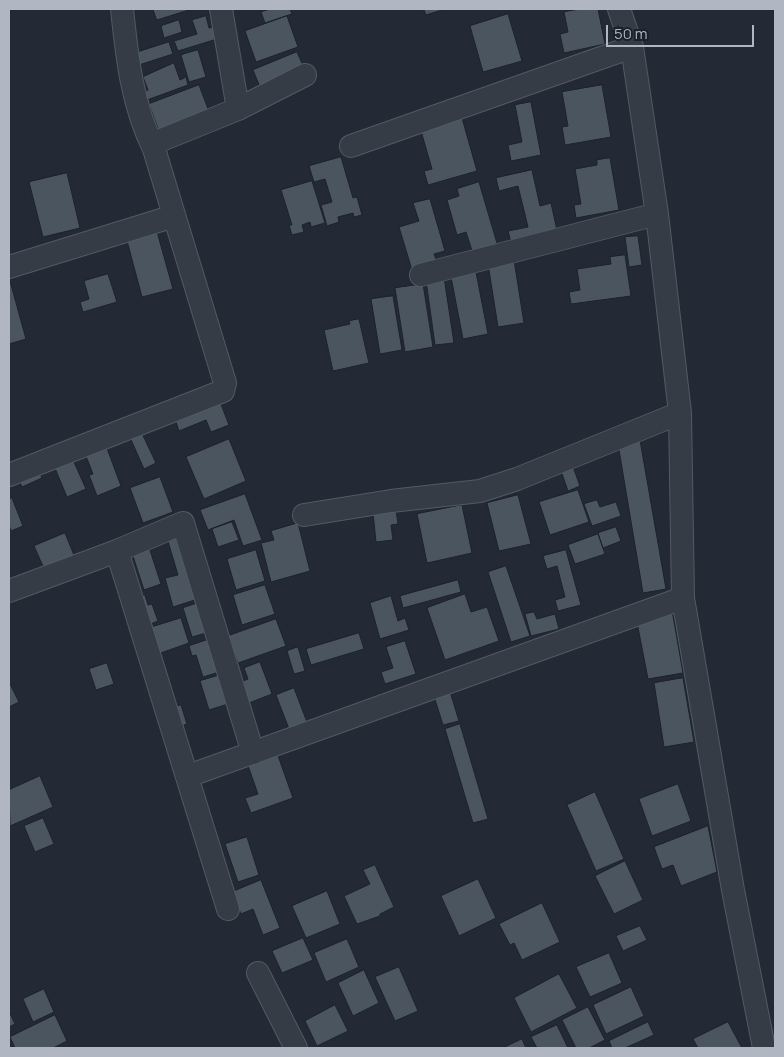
<!DOCTYPE html>
<html>
<head>
<meta charset="utf-8">
<style>
	body { margin:0 }
	#map { position:relative; width:784px; height:1057px; overflow:hidden; background:#232a35; font-family:Manrope,sans-serif }
	canvas { display:block }
	.frame { position:absolute; inset:0; border:10px solid #b0b7c2; pointer-events:none }
	.scale { position:absolute; left:606px; top:25px; width:148px; height:22px; box-sizing:border-box; border:2px solid #b0b7c2; border-top:0; padding-left:6px; font-size:15px; line-height:18px; white-space:nowrap; color:#b0b7c2; -webkit-text-stroke:4px #1b212a; paint-order:stroke }
</style>
</head>
<body>
<div id="map">
<canvas width="784" height="1057"></canvas>
<div class="frame"></div>
<div class="scale">50 m</div>
</div>
<script>
const g = document.querySelector('canvas').getContext('2d');
g.lineJoin = 'round';
function fillPath(path, color) {
  g.fillStyle = color;
  g.fill(path, 'evenodd');
}
function strokePath(path, color, width, dash) {
  g.strokeStyle = color;
  g.lineWidth = width;
  g.lineCap = dash ? 'butt' : 'round';
  g.setLineDash(dash || []);
  g.stroke(path);
}
const building = new Path2D(`
	M153 9H192L157 20Z
	M271 9H290L292 14 265 23 261 12Z
	M424 9H445L426 15Z
	M580 9H598L605 44 564 53 560 34 568 32 564 12Z
	M508 14 522 61 483 72 470 26Z
	M206 16 209 28 214 27 217 39 178 51 174 41 197 34 192 20Z
	M287 16 298 47 256 62 245 31Z
	M179 20 182 32 164 38 161 26Z
	M169 42 173 54 139 65 135 53Z
	M198 50 206 77 189 82 181 55Z
	M297 52 304 68 260 87 253 70Z
	M174 63 180 80 186 77 188 85 147 100 144 92 148 90 143 77Z
	M199 85 210 114 160 134 149 104Z
	M602 85 611 137 565 145 562 127 568 126 562 92Z
	M531 102 541 155 511 161 508 145 522 142 515 105Z
	M462 118 477 171 428 185 424 171 432 169 421 131Z
	M341 157 353 198 357 197 362 215 354 217 353 213 338 217 339 222 327 226 321 205 332 202 325 179 314 182 309 166Z
	M610 158 619 210 576 218 574 205 581 204 575 169 597 165V160Z
	M532 170 540 206 551 203 558 235 512 246 508 231 528 227 518 186 499 191 496 178Z
	M67 173 80 228 43 237 29 182Z
	M312 181 325 223 311 227 310 222 302 225 304 232 292 235 289 225H292L281 190Z
	M479 182 499 250 474 257 466 232 457 235 447 200 459 196 457 189Z
	M430 199 445 251 434 254 437 262 412 270 399 227 419 221 413 203Z
	M156 228 173 289 142 297 126 237Z
	M638 236 642 265 629 267 625 237Z
	M625 255 631 296 571 304 569 292 580 290 577 269 611 264 610 257Z
	M514 260 524 323 498 327 488 264Z
	M476 272 488 334 463 339 451 277Z
	M108 274 117 302 83 312 80 302 89 299 84 281Z
	M444 277 454 343 435 345 426 280Z
	M10 281 26 339 9 344V282Z
	M423 284 433 347 405 352 395 288Z
	M393 296 402 350 380 354 371 299Z
	M359 319 369 363 333 371 324 330 350 324 349 321Z
	M219 399 229 425 211 432 206 420 179 431 174 416Z
	M139 427 156 463 144 469 128 433Z
	M229 439 246 481 204 499 186 457Z
	M640 440 666 589 643 593 618 444Z
	M105 443 121 486 97 496 89 475 93 474 84 451Z
	M70 453 86 489 67 497 52 461Z
	M572 464 580 486 568 491 560 468Z
	M37 467 42 478 22 487 17 475Z
	M160 477 173 512 143 523 130 488Z
	M578 490 589 522 550 535 539 502Z
	M245 494 262 540 243 546 234 520 208 530 200 510Z
	M518 495 531 544 499 551 487 503Z
	M12 498 23 526 11 531 9 525V499Z
	M597 500 600 507 616 502 621 516 592 526 584 504Z
	M462 505 472 553 427 563 417 514Z
	M396 510 398 524 391 525 393 540 376 542 373 513Z
	M232 522 239 540 218 547 212 529Z
	M298 523 310 571 271 582 261 543 274 540 271 531Z
	M616 527 621 541 603 548 598 533Z
	M65 533 76 560 46 573 34 546Z
	M598 534 605 554 575 564 568 545Z
	M178 535 198 599 173 607 165 578 178 575 167 538Z
	M148 544 161 584 144 590 131 550Z
	M256 550 265 581 236 590 227 559Z
	M566 550 581 605 558 611 555 600 565 597 557 566 547 569 543 556Z
	M506 566 530 636 511 642 488 572Z
	M458 580 461 592 403 608 400 596Z
	M265 585 275 614 242 625 233 595Z
	M465 594 471 612 487 607 499 641 445 660 427 608Z
	M145 595 148 605 152 604 158 621 148 625 137 597Z
	M391 596 398 621 405 618 409 630 380 639 370 603Z
	M201 602 210 632 192 637 183 608Z
	M672 610 683 673 648 679 636 617Z
	M534 612 537 619 555 614 559 629 531 636 525 614Z
	M181 618 189 643 158 654 149 628Z
	M276 619 286 646 238 663 228 636Z
	M359 633 364 649 311 665 306 649Z
	M210 639 219 672 203 677 196 655 192 656 189 646Z
	M405 641 416 674 385 684 381 672 393 668 386 647Z
	M298 647 305 671 294 674 287 651Z
	M260 662 272 694 244 705 236 684 248 679 244 668Z
	M107 663 114 684 96 690 89 669Z
	M220 675 228 704 209 710 200 681Z
	M683 678 694 742 664 747 654 683Z
	M9 682 19 702 9 707Z
	M448 685 459 721 443 725 432 690Z
	M294 688 307 722 289 729 276 695Z
	M181 705 187 724 178 727 172 708Z
	M460 724 488 819 473 823 445 729Z
	M276 750 293 798 251 813 245 798 258 794 246 760Z
	M40 776 53 807 10 826 9 790Z
	M678 784 691 821 652 836 639 799Z
	M595 792 624 859 596 871 567 805Z
	M43 818 54 844 35 852 24 826Z
	M708 826 717 872 681 886 673 865 662 869 654 847Z
	M247 837 259 875 238 882 225 844Z
	M625 861 643 900 614 914 595 876Z
	M375 865 394 907 380 914V916L357 924 344 896 370 884 363 870Z
	M478 879 496 918 459 936 441 896Z
	M261 880 280 928 263 935 253 909 241 914 232 892Z
	M327 891 340 924 306 938 292 906Z
	M542 903 560 942 522 960 514 943 510 945 499 924Z
	M640 926 647 940 623 951 616 936Z
	M303 938 313 960 282 973 272 951Z
	M347 939 359 967 326 982 314 953Z
	M609 953 622 983 590 997 576 967Z
	M399 967 418 1011 395 1021 375 977Z
	M364 970 379 1003 353 1016 338 983Z
	M559 974 577 1008 531 1032 514 998Z
	M631 987 644 1016 606 1034 593 1005Z
	M44 989 54 1012 33 1022 23 999Z
	M335 1005 348 1031 317 1046 305 1021Z
	M588 1007 605 1040 589 1048H576L562 1020Z
	M9 1011 15 1024 9 1027Z
	M55 1015 67 1041 53 1048H15L10 1037Z
	M648 1022 654 1035 625 1048H612L609 1041Z
	M728 1022 742 1048H698L693 1039Z
	M557 1025 568 1048H537L531 1037Z
	M522 1039 526 1048H503Z`);
const minor = new Path2D(`
	M122 9C127 57 132 105 154 149
	M221 9 238 109
	M619 9 632 47 657 214 680 413 683 598 733 890 764 1048
	M351 146 632 47
	M9 267 174 216
	M421 275 657 214
	M9 475 223 391 225 383 154 149 159 141 238 109 305 75
	M304 515 391 501 480 491 517 479 680 413
	M117 551 228 909
	M9 591 117 551 183 523 253 753
	M188 776 683 598
	M258 973 296 1048`);
fillPath(building, '#4b5560');
strokePath(building, '#1d232c', 1);
strokePath(minor, '#535a63', 24);
strokePath(minor, '#363c45', 22);
</script>
</body>
</html>
